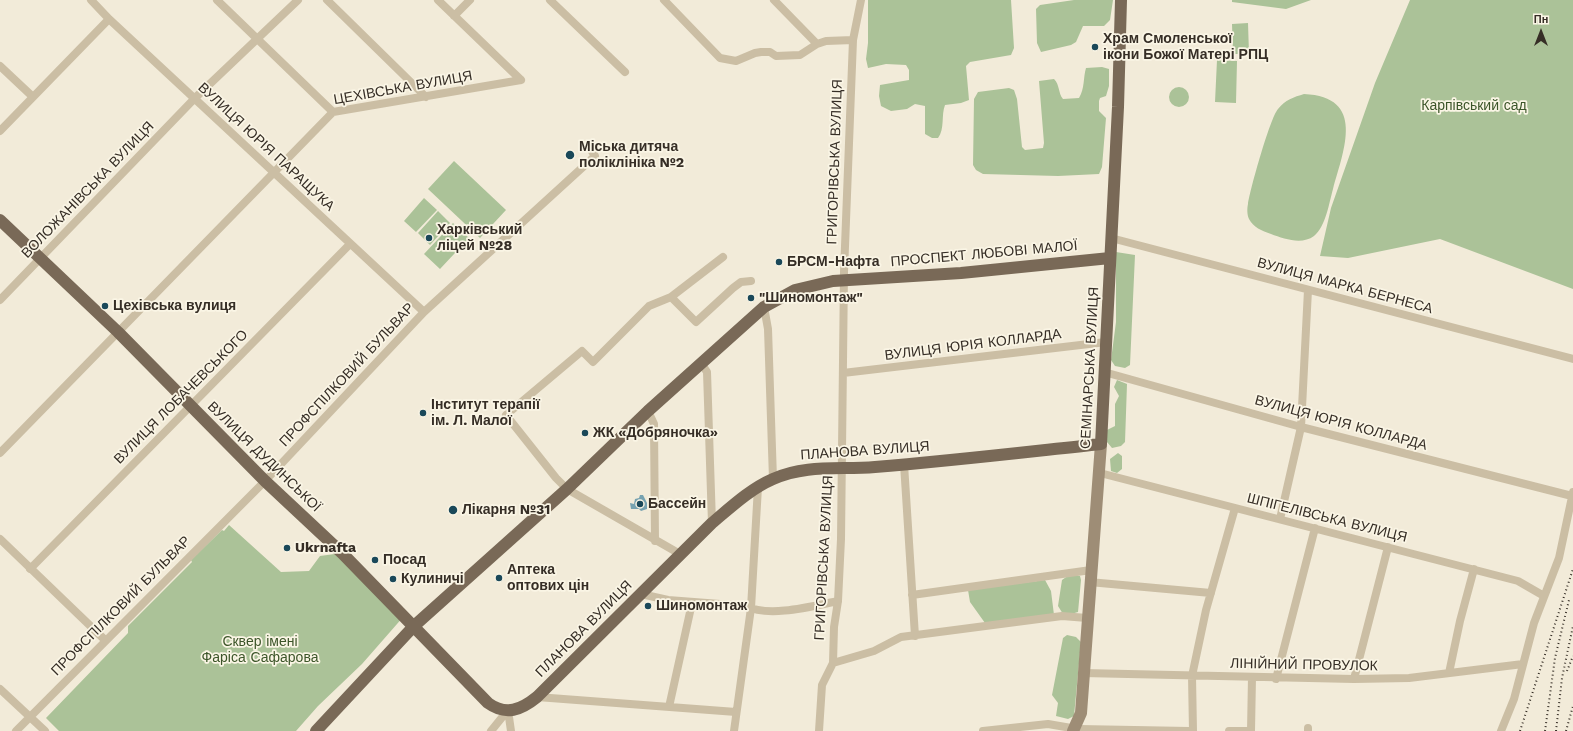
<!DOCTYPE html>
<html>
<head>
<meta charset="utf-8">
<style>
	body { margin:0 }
	#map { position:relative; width:1573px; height:731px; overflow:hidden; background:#f2ebd9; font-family:"Work Sans",sans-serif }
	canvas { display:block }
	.north { position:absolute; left:1521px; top:12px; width:40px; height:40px; -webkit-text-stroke:3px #faf5e5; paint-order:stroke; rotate:0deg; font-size:11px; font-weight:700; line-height:16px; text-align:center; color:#362e26 }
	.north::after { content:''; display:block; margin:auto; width:14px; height:18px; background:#362e26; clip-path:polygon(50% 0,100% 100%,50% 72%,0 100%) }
</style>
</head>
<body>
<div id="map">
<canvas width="1573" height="731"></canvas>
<div class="north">Пн</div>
</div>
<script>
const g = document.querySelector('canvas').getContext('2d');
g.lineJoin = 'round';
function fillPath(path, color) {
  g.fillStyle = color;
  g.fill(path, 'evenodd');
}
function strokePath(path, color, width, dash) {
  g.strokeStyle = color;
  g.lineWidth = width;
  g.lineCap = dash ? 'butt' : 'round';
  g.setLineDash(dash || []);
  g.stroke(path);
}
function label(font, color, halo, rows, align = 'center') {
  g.font = font + ' "Work Sans",sans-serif';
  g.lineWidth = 3.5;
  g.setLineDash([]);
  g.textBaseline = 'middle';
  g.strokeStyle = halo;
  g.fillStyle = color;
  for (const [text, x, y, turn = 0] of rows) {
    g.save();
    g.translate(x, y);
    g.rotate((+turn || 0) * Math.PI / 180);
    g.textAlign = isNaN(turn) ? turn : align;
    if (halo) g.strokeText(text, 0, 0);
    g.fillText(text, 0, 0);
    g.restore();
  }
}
const green = new Path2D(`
	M868 0H1011L1014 48 1011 55 970 62 966 66 969 100 961 103 945 105C941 115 945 129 938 138H932L925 134V106L915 104 907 109 891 111 881 106 879 96 880 85 909 80V70L906 65 886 64 868 68 866 59 868 43Z
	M1074 0H1113L1110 20 1104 26H1083L1076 42 1071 45 1041 52 1037 43 1036 9 1040 5Z
	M1232 0H1311L1286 9 1232 2Z
	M1410 0H1573V289L1440 239 1348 258 1320 256 1331 208 1375 83Z
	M1248 23 1249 54H1233L1232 24Z
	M1217 60 1237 61 1236 103 1215 102Z
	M1102 67 1109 69V86L1106 96 1100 98 1099 101V111L1106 118 1102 167 1099 174 1058 176 983 174 976 170 973 165 974 99 978 92 1009 88 1014 90 1017 99 1022 147 1025 150 1043 148 1044 143 1039 81 1054 79C1060 85 1058 93 1063 99L1079 98C1085 88 1083 78 1086 68Z
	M1169 97a10 10 0 1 1 20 0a10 10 0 1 1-20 0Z
	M1304 94C1366 97 1344 149 1333 189 1329 203 1326 226 1314 236 1302 245 1284 239 1271 234 1262 231 1253 227 1249 219 1247 215 1247 208 1248 204 1250 190 1270 118 1278 109 1285 100 1294 97 1304 94Z
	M454 161 506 210 480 238 428 189Z
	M424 198 437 210 416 232 404 221Z
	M438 211 450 223 430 245 418 233Z
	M453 223 469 238 440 269 424 254Z
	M1116 252 1135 255 1130 365 1125 368 1115 366 1111 360 1116 322Z
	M1117 380 1127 384 1125 442 1121 446 1112 448 1107 442V430L1115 426V404L1119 396 1114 387Z
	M1118 453 1122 456V469L1117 473 1111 471 1110 459Z
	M229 525 281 572 309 571 320 556 342 553 404 616 362 664 318 706 296 731H59L46 718 128 633V626L192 562 191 560 222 530 224 531Z
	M1069 575 1080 576 1081 580 1078 612 1071 614H1063L1058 606 1062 580Z
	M1045 580 1051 591 1054 615 985 623 970 602 968 590Z
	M1067 635 1076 637 1081 642 1074 716 1068 719 1056 716 1058 703 1052 695 1063 638Z`);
const water = new Path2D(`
	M640 495H643L647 503V509L641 511 639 509H631L630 503 634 504 635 499 639 498Z`);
const street = new Path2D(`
	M91 0 109 19 424 312
	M217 0 333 112
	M327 0 426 97
	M438 0 521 80
	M550 0 625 72
	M664 0 720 58 736 61 755 53 761 52H770L776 56 800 55 817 44 826 41 853 40
	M774 0 817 44
	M454 16 470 0
	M0 66 33 97
	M0 131 109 19
	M1111 238 1573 359
	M671 297 696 322 733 288 741 282 751 281
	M0 300 195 98 298 0
	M764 307 768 329 773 479
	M701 363 707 372 712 523
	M1104 372 1301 427 1572 496
	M843 373 1106 342
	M648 411 654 424 655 541
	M0 453 333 112 521 80
	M904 464 915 636
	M1100 473 1518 581 1544 596
	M1280 519 1301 427 1308 290
	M0 539 105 640
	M680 554 567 489 556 478 506 415 582 351 593 362 649 306 671 297 723 257
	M30 569 350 244
	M1089 582 1211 593
	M641 594 668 600 746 606C769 618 813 606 838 601
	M912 595 1091 570
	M833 663 874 651 901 637 1062 616 1087 618
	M1083 673 1354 679 1409 678 1523 664
	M1449 673 1460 621 1474 569
	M1276 679 1315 528
	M1354 679 1388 547
	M0 689 45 731
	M537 697 736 712
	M669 707 692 603
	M508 710 511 731
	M1079 729 1189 731
	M16 731 265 481 424 312 595 156 588 145
	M491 731 508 710
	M734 731 751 608 758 487
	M819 731 822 685 833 663 834 627 838 601 841 539 844 272 853 40 861 0
	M983 731 1048 724 1077 729
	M1193 731 1192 676 1206 610 1235 508
	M1229 731H1251L1252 677
	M1308 731V728
	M1501 731 1514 699 1534 623 1559 558 1573 492`);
const secondary = new Path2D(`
	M1073 731 1081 713 1101 444`);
const primary = new Path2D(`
	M0 220 118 332 265 481 342 553 488 703C506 716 521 710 537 697L712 523C731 507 750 489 773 479 806 464 840 470 875 467 950 461 1026 452 1101 444L1118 107 1121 0
	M316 731 414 626 567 489 648 411 764 307 795 290 833 281 961 273 1110 258`);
const rail = new Path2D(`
	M1567 671 1573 656
	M1520 731 1573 569
	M1545 731 1555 658 1569 600
	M1556 731 1562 678 1573 626
	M1566 731 1573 706`);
const markers = [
	[1095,47,4,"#1a4859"],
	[570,155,5,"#1a4859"],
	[429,238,4,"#1a4859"],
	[779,262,4,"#1a4859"],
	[751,298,4,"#1a4859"],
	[105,306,4,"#1a4859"],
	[423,413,4,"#1a4859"],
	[585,433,4,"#1a4859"],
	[640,504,4,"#1a4859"],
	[453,510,5,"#1a4859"],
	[287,548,4,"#1a4859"],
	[375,560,4,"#1a4859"],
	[499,578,4,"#1a4859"],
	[393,579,4,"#1a4859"],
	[648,606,4,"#1a4859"]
];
const poiNames = [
	["Храм Смоленської",1103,39],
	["ікони Божої Матері РПЦ",1103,55],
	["Міська дитяча",579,147],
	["поліклініка №2",579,163],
	["Харківський",437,230],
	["ліцей №28",437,246],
	["БРСМ-Нафта",787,262],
	["\"Шиномонтаж\"",759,298],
	["Цехівська вулиця",113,306],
	["Інститут терапії",431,405],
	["ім. Л. Малої",431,421],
	["ЖК «Добряночка»",593,433],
	["Бассейн",648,504],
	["Лікарня №31",462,510],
	["Ukrnafta",295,548],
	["Посад",383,560],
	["Аптека",507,570],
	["оптових цін",507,586],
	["Кулиничі",401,579],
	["Шиномонтаж",656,606]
];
const streetNames = [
	["ЦЕХІВСЬКА ВУЛИЦЯ",403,88,-10],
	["ВУЛИЦЯ ЮРІЯ ПАРАЩУКА",266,147,43],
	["ГРИГОРІВСЬКА ВУЛИЦЯ",835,162,-88],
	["ВОЛОЖАНІВСЬКА ВУЛИЦЯ",88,190,-46],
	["ПРОСПЕКТ ЛЮБОВІ МАЛОЇ",984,254,-5],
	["ВУЛИЦЯ МАРКА БЕРНЕСА",1345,286,15],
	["ВУЛИЦЯ ЮРІЯ КОЛЛАРДА",973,345,-7],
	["СЕМІНАРСЬКА ВУЛИЦЯ",1090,368,-87],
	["ПРОФСПІЛКОВИЙ БУЛЬВАР",347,375,-47],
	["ВУЛИЦЯ ЛОБАЧЕВСЬКОГО",181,397,-45],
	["ВУЛИЦЯ ЮРІЯ КОЛЛАРДА",1341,423,15],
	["ПЛАНОВА ВУЛИЦЯ",865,451,-4],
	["ВУЛИЦЯ ДУДИНСЬКОЇ",264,457,44],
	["ШПІГЕЛІВСЬКА ВУЛИЦЯ",1327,518,14],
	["ГРИГОРІВСЬКА ВУЛИЦЯ",824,558,-87],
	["ПРОФСПІЛКОВИЙ БУЛЬВАР",121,606,-45],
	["ПЛАНОВА ВУЛИЦЯ",584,629,-45],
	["ЛІНІЙНИЙ ПРОВУЛОК",1304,665,1]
];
const parkNames = [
	["Карпівський сад",1474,106],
	["Сквер імені",260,642],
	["Фаріса Сафарова",260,658]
];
fillPath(green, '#abc298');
fillPath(water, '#77a2b0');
strokePath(street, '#cbbea4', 8);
strokePath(secondary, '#9e8d76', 12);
strokePath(primary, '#796957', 12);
strokePath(rail, '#362e26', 2, [1, 3]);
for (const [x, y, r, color] of markers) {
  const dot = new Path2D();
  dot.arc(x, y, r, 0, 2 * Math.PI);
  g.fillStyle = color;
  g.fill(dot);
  strokePath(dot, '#faf5e5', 1.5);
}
label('bold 14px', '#362e26', '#faf5e5', poiNames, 'left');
label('14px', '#362e26', '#faf5e5', streetNames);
label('14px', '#3c5529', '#faf5e5', parkNames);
</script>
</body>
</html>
